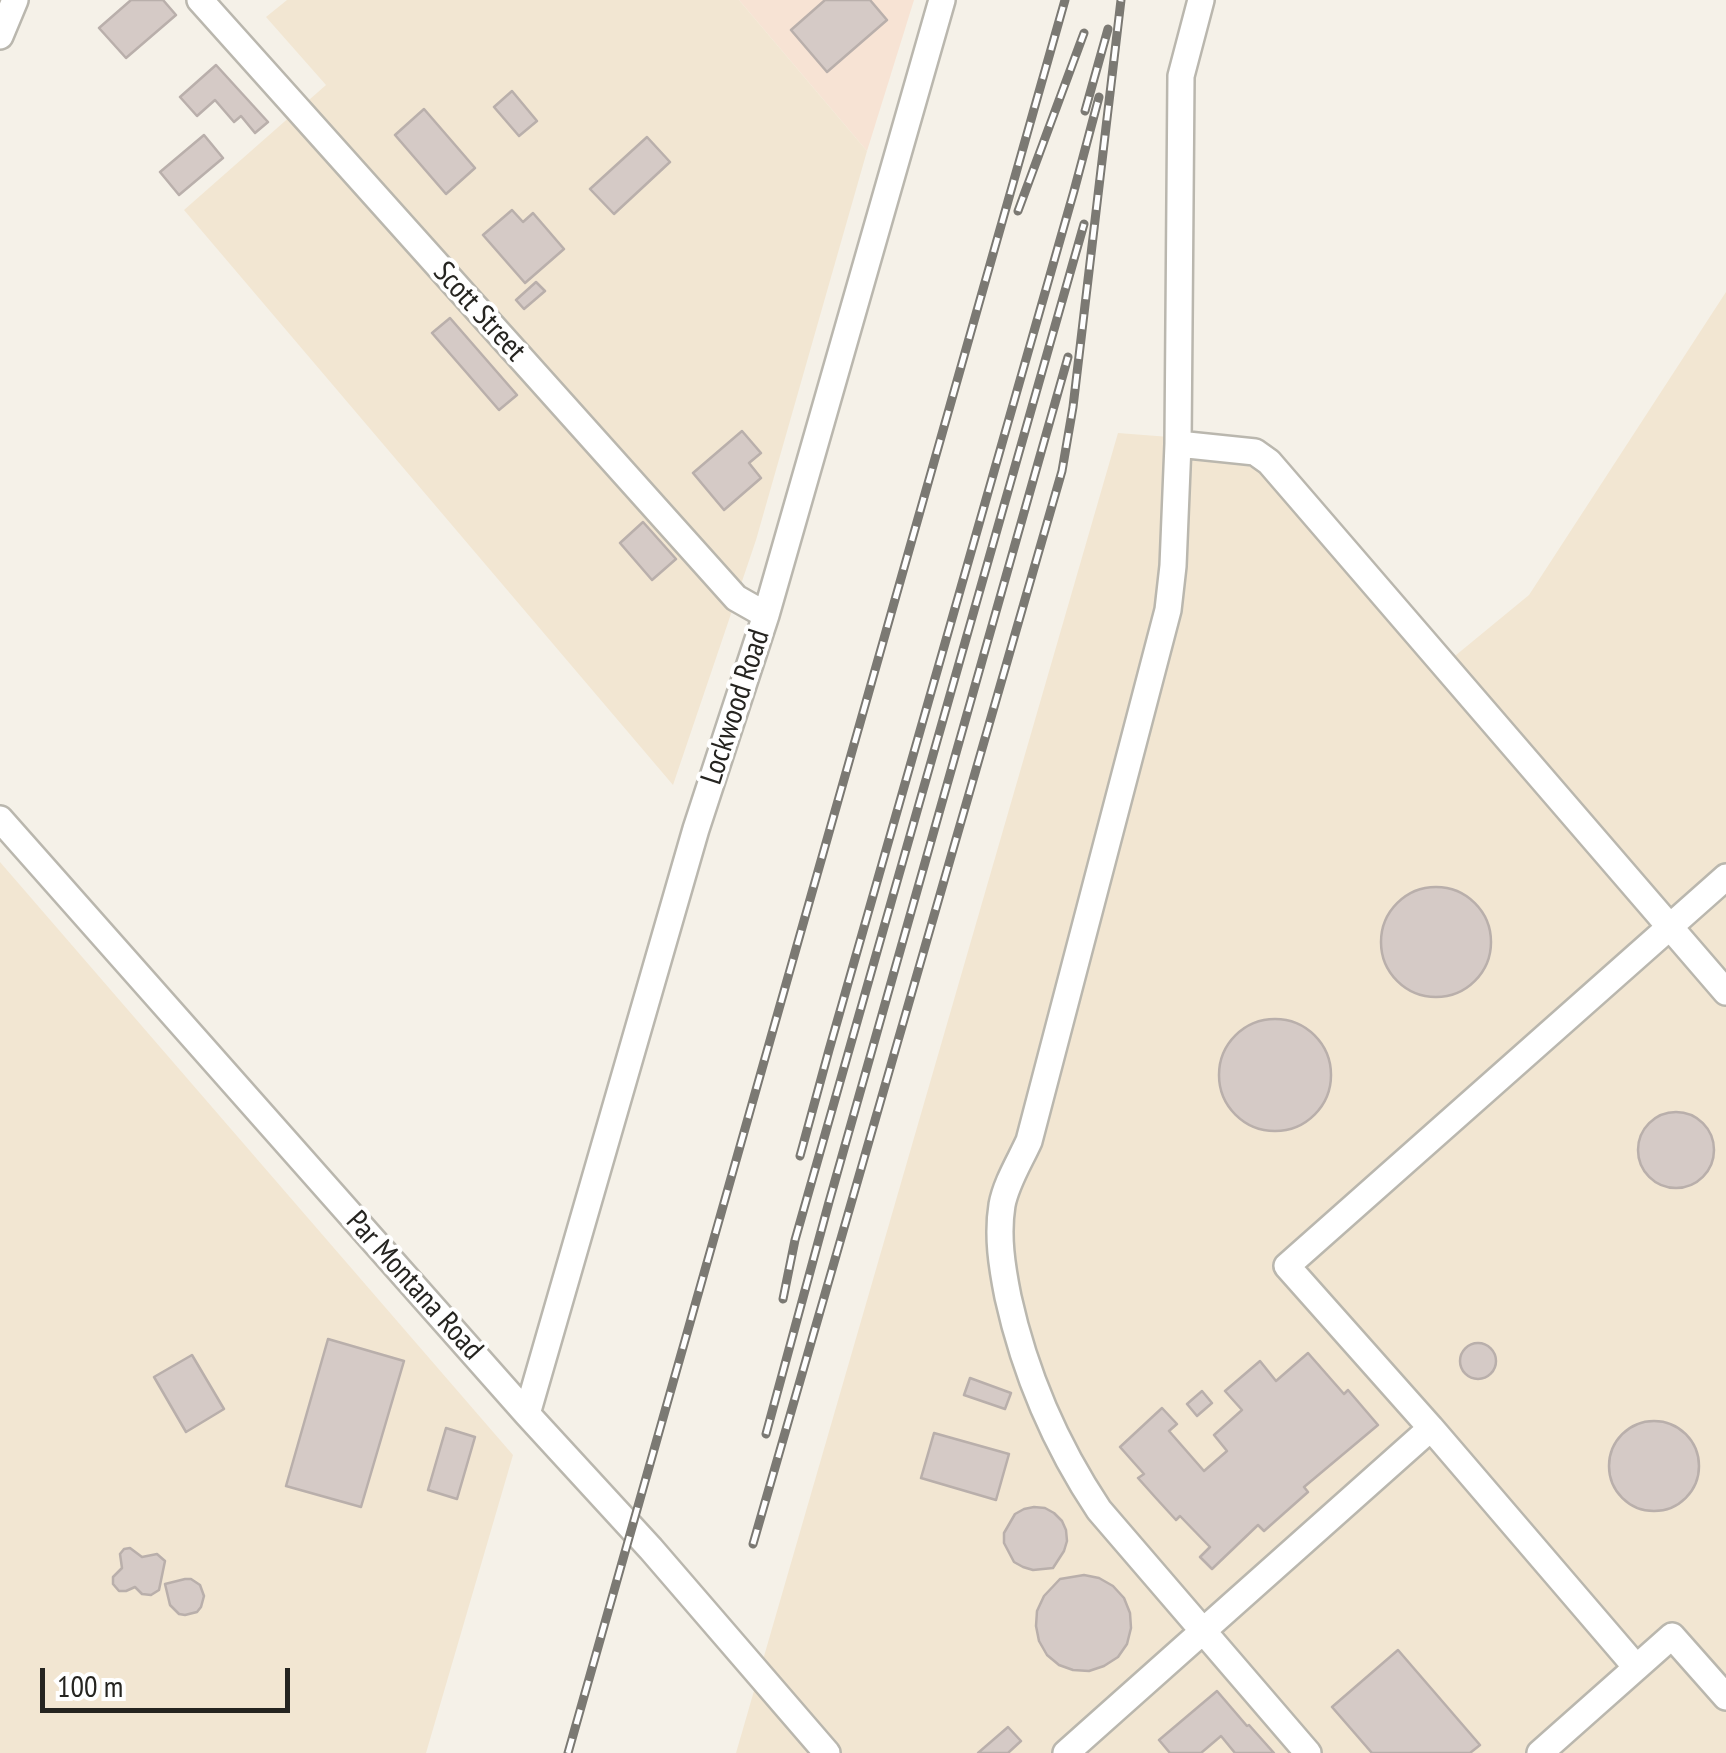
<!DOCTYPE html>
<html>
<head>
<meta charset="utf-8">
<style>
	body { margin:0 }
	#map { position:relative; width:1726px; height:1753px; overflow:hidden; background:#f5f1e8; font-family:"PT Sans Narrow",sans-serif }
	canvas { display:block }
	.scale { position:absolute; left:40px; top:1668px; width:250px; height:45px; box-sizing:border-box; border:5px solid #252420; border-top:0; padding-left:12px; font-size:30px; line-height:35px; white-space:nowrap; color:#252420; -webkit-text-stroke:8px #fff; paint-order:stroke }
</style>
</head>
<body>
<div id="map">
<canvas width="1726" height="1753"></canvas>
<div class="scale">100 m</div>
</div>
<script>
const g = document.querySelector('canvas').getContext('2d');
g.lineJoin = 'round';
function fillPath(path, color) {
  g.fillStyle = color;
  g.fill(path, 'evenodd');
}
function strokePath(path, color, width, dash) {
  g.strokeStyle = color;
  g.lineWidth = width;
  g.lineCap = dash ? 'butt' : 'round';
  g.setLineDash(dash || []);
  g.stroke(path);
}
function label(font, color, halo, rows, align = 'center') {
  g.font = font + ' "PT Sans Narrow",sans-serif';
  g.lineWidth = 8;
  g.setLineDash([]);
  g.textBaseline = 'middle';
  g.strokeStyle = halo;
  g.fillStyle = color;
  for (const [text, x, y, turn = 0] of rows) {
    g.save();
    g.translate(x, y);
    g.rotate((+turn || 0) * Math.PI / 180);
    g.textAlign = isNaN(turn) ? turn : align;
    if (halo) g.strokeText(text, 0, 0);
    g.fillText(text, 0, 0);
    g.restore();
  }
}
const commercial = new Path2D(`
	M739 0H914L867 151Z`);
const industrial = new Path2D(`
	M287 0H739L867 151 756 540 673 785 184 210 326 85 266 17Z
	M1726 292V1753H736L1118 433 1247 443 1450 660 1529 595Z
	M0 862 513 1455 426 1753H0Z`);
const building = new Path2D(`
	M131 0H163L176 15 126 58 99 28Z
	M825 0H870L887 20 827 72 791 30Z
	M216 65 268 122 255 133 241 116 234 122 215 100 197 116 180 97Z
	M512 91 537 121 519 136 494 107Z
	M424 109 475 168 446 194 395 135Z
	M204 135 223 158 179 195 160 172Z
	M647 137 670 162 614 214 590 189Z
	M512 210 523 222 533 213 564 249 525 283 483 235Z
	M536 282 545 291 524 309 516 300Z
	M450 318 517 395 499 410 432 333Z
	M742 431 761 453 749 463 761 478 724 510 693 473Z
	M643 522 676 559 652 580 620 543Z
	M1381 942a55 55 0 1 1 110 0a55 55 0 1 1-110 0Z
	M1219 1075a56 56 0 1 1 112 0a56 56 0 1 1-112 0Z
	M1638 1150a38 38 0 1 1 76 0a38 38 0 1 1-76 0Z
	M328 1339 404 1361 361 1507 286 1486Z
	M1460 1361a18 18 0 1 1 36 0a18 18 0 1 1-36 0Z
	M1308 1353 1344 1394 1348 1390 1378 1425 1304 1487 1308 1492 1264 1531 1258 1525 1212 1569 1200 1557 1210 1547 1180 1516 1176 1520 1155 1497 1138 1478 1144 1474 1120 1447 1162 1408 1177 1424 1169 1431 1204 1471 1227 1451 1214 1435 1242 1410 1225 1391 1260 1361 1276 1381Z
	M192 1355 224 1409 186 1432 154 1377Z
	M970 1378 1011 1393 1005 1409 964 1395Z
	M1202 1391 1212 1403 1197 1416 1187 1404Z
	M1609 1466a45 45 0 1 1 90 0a45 45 0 1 1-90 0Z
	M446 1428 475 1437 457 1499 428 1490Z
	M934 1433 1009 1454 996 1500 921 1478Z
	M1034 1507 1045 1508 1054 1513 1062 1521 1066 1530 1067 1541 1064 1551 1053 1568 1033 1570 1023 1567 1014 1562 1004 1543V1533L1015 1514 1024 1509Z
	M130 1548 142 1557 157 1554 165 1561 159 1590 151 1595 142 1594 135 1587 126 1591H119L113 1584V1577L122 1568 120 1554 124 1549Z
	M1084 1575 1099 1578 1113 1586 1124 1598 1130 1613 1131 1628 1127 1644 1118 1657 1104 1666 1089 1671 1073 1670 1059 1665 1047 1655 1039 1641 1036 1626 1037 1611 1044 1596 1060 1579Z
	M185 1579H191L200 1585 204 1596 201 1607 197 1612 185 1615 179 1614 170 1605 165 1584Z
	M1398 1650 1480 1745 1470 1753H1372L1332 1707Z
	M1217 1691 1247 1726 1249 1725 1274 1753H1235L1221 1736 1201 1753H1170L1159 1740Z
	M1008 1727 1021 1741 1008 1753H978Z`);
const minor = new Path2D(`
	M200 0 736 598 766 615
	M1201 0 1181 76 1178 444 1173 566 1168 610 1029 1141C1020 1161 1006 1183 1002 1205 997 1236 1002 1267 1008 1297 1025 1374 1055 1444 1099 1510L1308 1753
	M0 36 15 0
	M1178 444 1255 452 1269 462 1726 992
	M0 819 527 1414 651 1549 827 1753
	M527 1414 696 829 766 615 942 0
	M1431 1428 1636 1667
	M1066 1753 1431 1428 1287 1266 1726 877
	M1540 1753 1672 1636 1726 1697`);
const rail = new Path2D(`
	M1085 111 1108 29
	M1018 211 1084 33
	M800 1156 829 1050 1074 191 1099 97
	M783 1299 795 1240 1084 224
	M766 1434 829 1202 1068 357
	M753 1544 1062 471 1073 407 1121 0
	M568 1753 1065 0`);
const streetNames = [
	["Scott Street",479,312,48],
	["Lockwood Road",736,707,-72],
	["Par Montana Road",414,1286,48]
];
fillPath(commercial, '#f7e3d4');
fillPath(industrial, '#f2e6d2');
fillPath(building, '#d5cac6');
strokePath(building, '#b9afab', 2.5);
strokePath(minor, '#bab7ae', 30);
strokePath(minor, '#fff', 25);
strokePath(rail, '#7b7973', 9);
strokePath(rail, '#fff', 5, [15]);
label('30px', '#252420', '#fff', streetNames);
</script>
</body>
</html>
